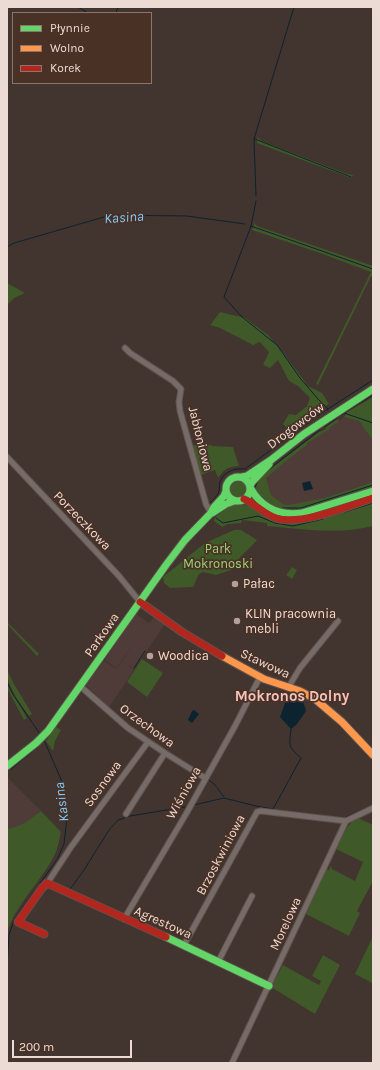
<!DOCTYPE html>
<html>
<head>
<meta charset="utf-8">
<style>
	body { margin:0 }
	#map { position:relative; width:380px; height:1070px; overflow:hidden; background:#42342e; font-family:Karla,sans-serif }
	canvas { display:block }
	.frame { position:absolute; inset:0; border:8px solid #ecdbd4; pointer-events:none }
	.legend { position:absolute; left:12px; top:12px; width:140px; height:72px; box-sizing:border-box; background:#4a3126; border:1px solid #8b756c; margin:0; padding:5px 7px; list-style:none; font-size:12px; color:#ecdbd4 }
	.legend li { display:flex; align-items:center; gap:8px; height:20px }
	.legend b { width:20px; border:1px solid #8b756c }
	.scale { position:absolute; left:12px; top:1040px; width:120px; height:18px; box-sizing:border-box; border:2px solid #ecdbd4; border-top:0; padding-left:5px; font-size:12px; line-height:14px; white-space:nowrap; color:#ecdbd4; -webkit-text-stroke:3px #4a3126; paint-order:stroke }
</style>
</head>
<body>
<div id="map">
<canvas width="380" height="1070"></canvas>
<div class="frame"></div>
<ul class="legend">
<li><b style="height:5px;background:#63d668"></b>Płynnie</li>
<li><b style="height:5px;background:#ff974d"></b>Wolno</li>
<li><b style="height:5px;background:#b3261e"></b>Korek</li>
</ul>
<div class="scale">200 m</div>
</div>
<script>
const g = document.querySelector('canvas').getContext('2d');
g.lineJoin = 'round';
function fillPath(path, color) {
  g.fillStyle = color;
  g.fill(path, 'evenodd');
}
function strokePath(path, color, width, dash) {
  g.strokeStyle = color;
  g.lineWidth = width;
  g.lineCap = dash ? 'butt' : 'round';
  g.setLineDash(dash || []);
  g.stroke(path);
}
function label(font, color, halo, rows, align = 'center') {
  g.font = font + ' Karla,sans-serif';
  g.lineWidth = 3.5;
  g.setLineDash([]);
  g.textBaseline = 'middle';
  g.strokeStyle = halo;
  g.fillStyle = color;
  for (const [text, x, y, turn = 0] of rows) {
    g.save();
    g.translate(x, y);
    g.rotate((+turn || 0) * Math.PI / 180);
    g.textAlign = isNaN(turn) ? turn : align;
    if (halo) g.strokeText(text, 0, 0);
    g.fillText(text, 0, 0);
    g.restore();
  }
}
const commercial = new Path2D(`
	M344 417 359 421 373 441V482L324 498 295 504 288 505 283 504 271 495 265 478 285 462 307 445V443Z
	M136 614 149 623 155 616 165 624 134 669 122 661 134 643 116 668 105 660Z
	M104 661 116 669 122 661 134 670 109 707 86 685Z
	M7 777 41 811 30 821 15 828 7 829Z`);
const green = new Path2D(`
	M257 137 262 141 347 174 353 175 351 178 257 143Z
	M255 223 257 226 373 266V276H371L318 385 316 384 371 272 320 253 252 230Z
	M7 283 25 293 14 298 7 305Z
	M220 312 245 318 268 335 282 351 308 386 322 393 329 404 288 429 283 424 289 414 296 415 307 406 310 398 298 386 289 381 278 360 270 368 263 365 269 352 260 342 253 345 220 328 210 325Z
	M373 397V441L359 421 344 417 347 412Z
	M338 419 339 422 330 427V429L307 443V445L285 462 266 478 271 495 283 504 288 505 324 498 373 482V489L293 512 269 505 257 492 256 487 258 481 270 469 319 432 322 431 326 429 325 427Z
	M203 442 213 446 233 447 239 466C228 467 224 469 218 478L215 470 201 475 192 446Z
	M229 488a9 9 0 1 1 18 0a9 9 0 1 1-18 0Z
	M373 501V526C337 535 303 529 267 526V523L242 520 241 523 228 524 222 527 214 521C215 516 219 514 223 511 237 500 247 504 261 514Z
	M234 530H241L257 540C249 551 237 556 234 569L216 575 203 572 199 574 193 587 170 588 164 583 163 577 205 543Z
	M292 567 297 570 292 579 286 575Z
	M7 622 39 654 37 656 7 624Z
	M142 659 163 673 147 697 127 682Z
	M7 670 14 684 32 714 29 716C20 703 7 687 7 670Z
	M7 684 27 718 24 720 7 688Z
	M56 727 61 730 55 741 53 751 46 741Z
	M41 811 61 832C59 840 58 849 54 856 41 882 15 905 7 933V829C21 827 30 820 41 811Z
	M358 818 373 825V881L357 911 360 913 349 936 306 914 326 869 329 870 331 865 332 869 355 881 363 862 336 849C342 837 346 824 358 818Z
	M373 936V981L372 983 355 974Z
	M323 955 340 965 315 1014 271 987 283 965 319 985 321 981 312 976Z`);
const water = new Path2D(`
	M310 481 313 489 304 491 302 483Z
	M288 695 303 701 306 711 297 724 291 729 280 717Z
	M194 710 199 714 192 723 188 720 192 711Z`);
const stream = new Path2D(`
	M78 7 88 13
	M116 13 118 7
	M255 139 351 177
	M256 196 254 139 294 7
	M256 201 251 226 224 297 242 317 277 345 300 378 318 399 328 409
	M251 226 373 269
	M7 247 14 243 111 215 187 216 245 224
	M344 413 373 395
	M342 415 344 413 373 423
	M317 416 373 380
	M325 427 337 418
	M263 475 277 463 320 430
	M255 487 258 481
	M209 504C212 501 218 496 219 491 220 488 219 485 220 482 224 471 235 468 245 469L312 420
	M283 508H301L373 485
	M345 512 373 503
	M216 518 223 523 258 516 275 523 293 526 323 519
	M134 668 145 651
	M7 682 12 693 40 734
	M11 769 39 746
	M7 773V772
	M209 780 215 785 224 797
	M194 805 224 798 256 806 273 809 301 758C288 746 289 747 291 729
	M346 817 373 805
	M69 889 71 888 84 870 109 830 118 820 130 816 185 807
	M7 968 9 935 14 920 58 858 64 844 67 818 63 784 44 740`);
const street = new Path2D(`
	M125 348 130 353 173 381 181 389 179 402 180 411 206 504 211 513
	M7 457 119 576 140 602
	M80 686 128 728 165 753 205 778
	M288 688 300 668 338 621
	M126 814 165 753
	M50 879 71 847 148 742
	M124 919 186 814 235 726 260 677
	M184 945 257 812 261 811 346 821
	M218 962 252 896
	M232 1063 346 821 373 808`);
const fast = new Path2D(`
	M226 489a12 12 0 1 1 24 0a12 12 0 1 1-24 0Z
	M242 477 247 476 271 460 304 434 373 389
	M250 486 252 482 269 464
	M251 489C262 508 280 516 302 513L373 491
	M212 513 226 504 234 501
	M7 766 36 743 48 731 166 565 185 540 211 513 214 507 224 496 226 491
	M166 937 269 986`);
const slow = new Path2D(`
	M222 656 264 679 300 691 315 699 342 722 373 755`);
const jam = new Path2D(`
	M244 499C256 504 264 514 276 518 299 526 349 506 373 498
	M140 602 182 632 222 656
	M44 934 18 922 42 888 47 883 166 937`);
const markers = [
	[235,584,4,"#b0a19a"],
	[237,621,4,"#b0a19a"],
	[150,656,4,"#b0a19a"]
];
const streetNames = [
	["Drogowców",296,426,-37],
	["Jabłoniowa",200,439,76],
	["Porzeczkowa",82,521,46],
	["Parkowa",102,635,-55],
	["Stawowa",265,664,25],
	["Orzechowa",147,726,36],
	["Sosnowa",103,784,-54],
	["Wiśniowa",184,793,-61],
	["Brzoskwiniowa",221,855,-62],
	["Agrestowa",163,923,24],
	["Morelowa",286,924,-65]
];
const parkNames = [
	["Park",218,549],
	["Mokronoski",218,564]
];
const poiNames = [
	["Pałac",243,584],
	["KLIN pracownia",245,614],
	["mebli",245,629],
	["Woodica",158,656]
];
const waterNames = [
	["Kasina",124,218,-4],
	["Kasina",62,802,-97]
];
const quarterNames = [
	["Mokronos Dolny",292,697]
];
fillPath(commercial, '#4f3c39');
fillPath(green, '#3f5928');
fillPath(water, '#0d2330');
strokePath(stream, '#0d2330', 1);
strokePath(street, '#5f524d', 7);
strokePath(fast, '#5f524d', 9);
strokePath(slow, '#5f524d', 9);
strokePath(jam, '#5f524d', 9);
strokePath(street, '#766b66', 5);
strokePath(fast, '#63d668', 7);
strokePath(slow, '#ff974d', 7);
strokePath(jam, '#b3261e', 7);
for (const [x, y, r, color] of markers) {
  const dot = new Path2D();
  dot.arc(x, y, r, 0, 2 * Math.PI);
  g.fillStyle = color;
  g.fill(dot);
  strokePath(dot, '#4a3126', 1.5);
}
label('13px', '#ecdbd4', '#4a3126', streetNames);
label('13px', '#9ad377', '#4a3126', parkNames);
label('13px', '#ecdbd4', '#4a3126', poiNames, 'left');
label('italic 14px', '#7bc9fe', '#4a3126', waterNames);
label('bold 15px', '#f5c2bd', '#4a3126', quarterNames);
</script>
</body>
</html>
